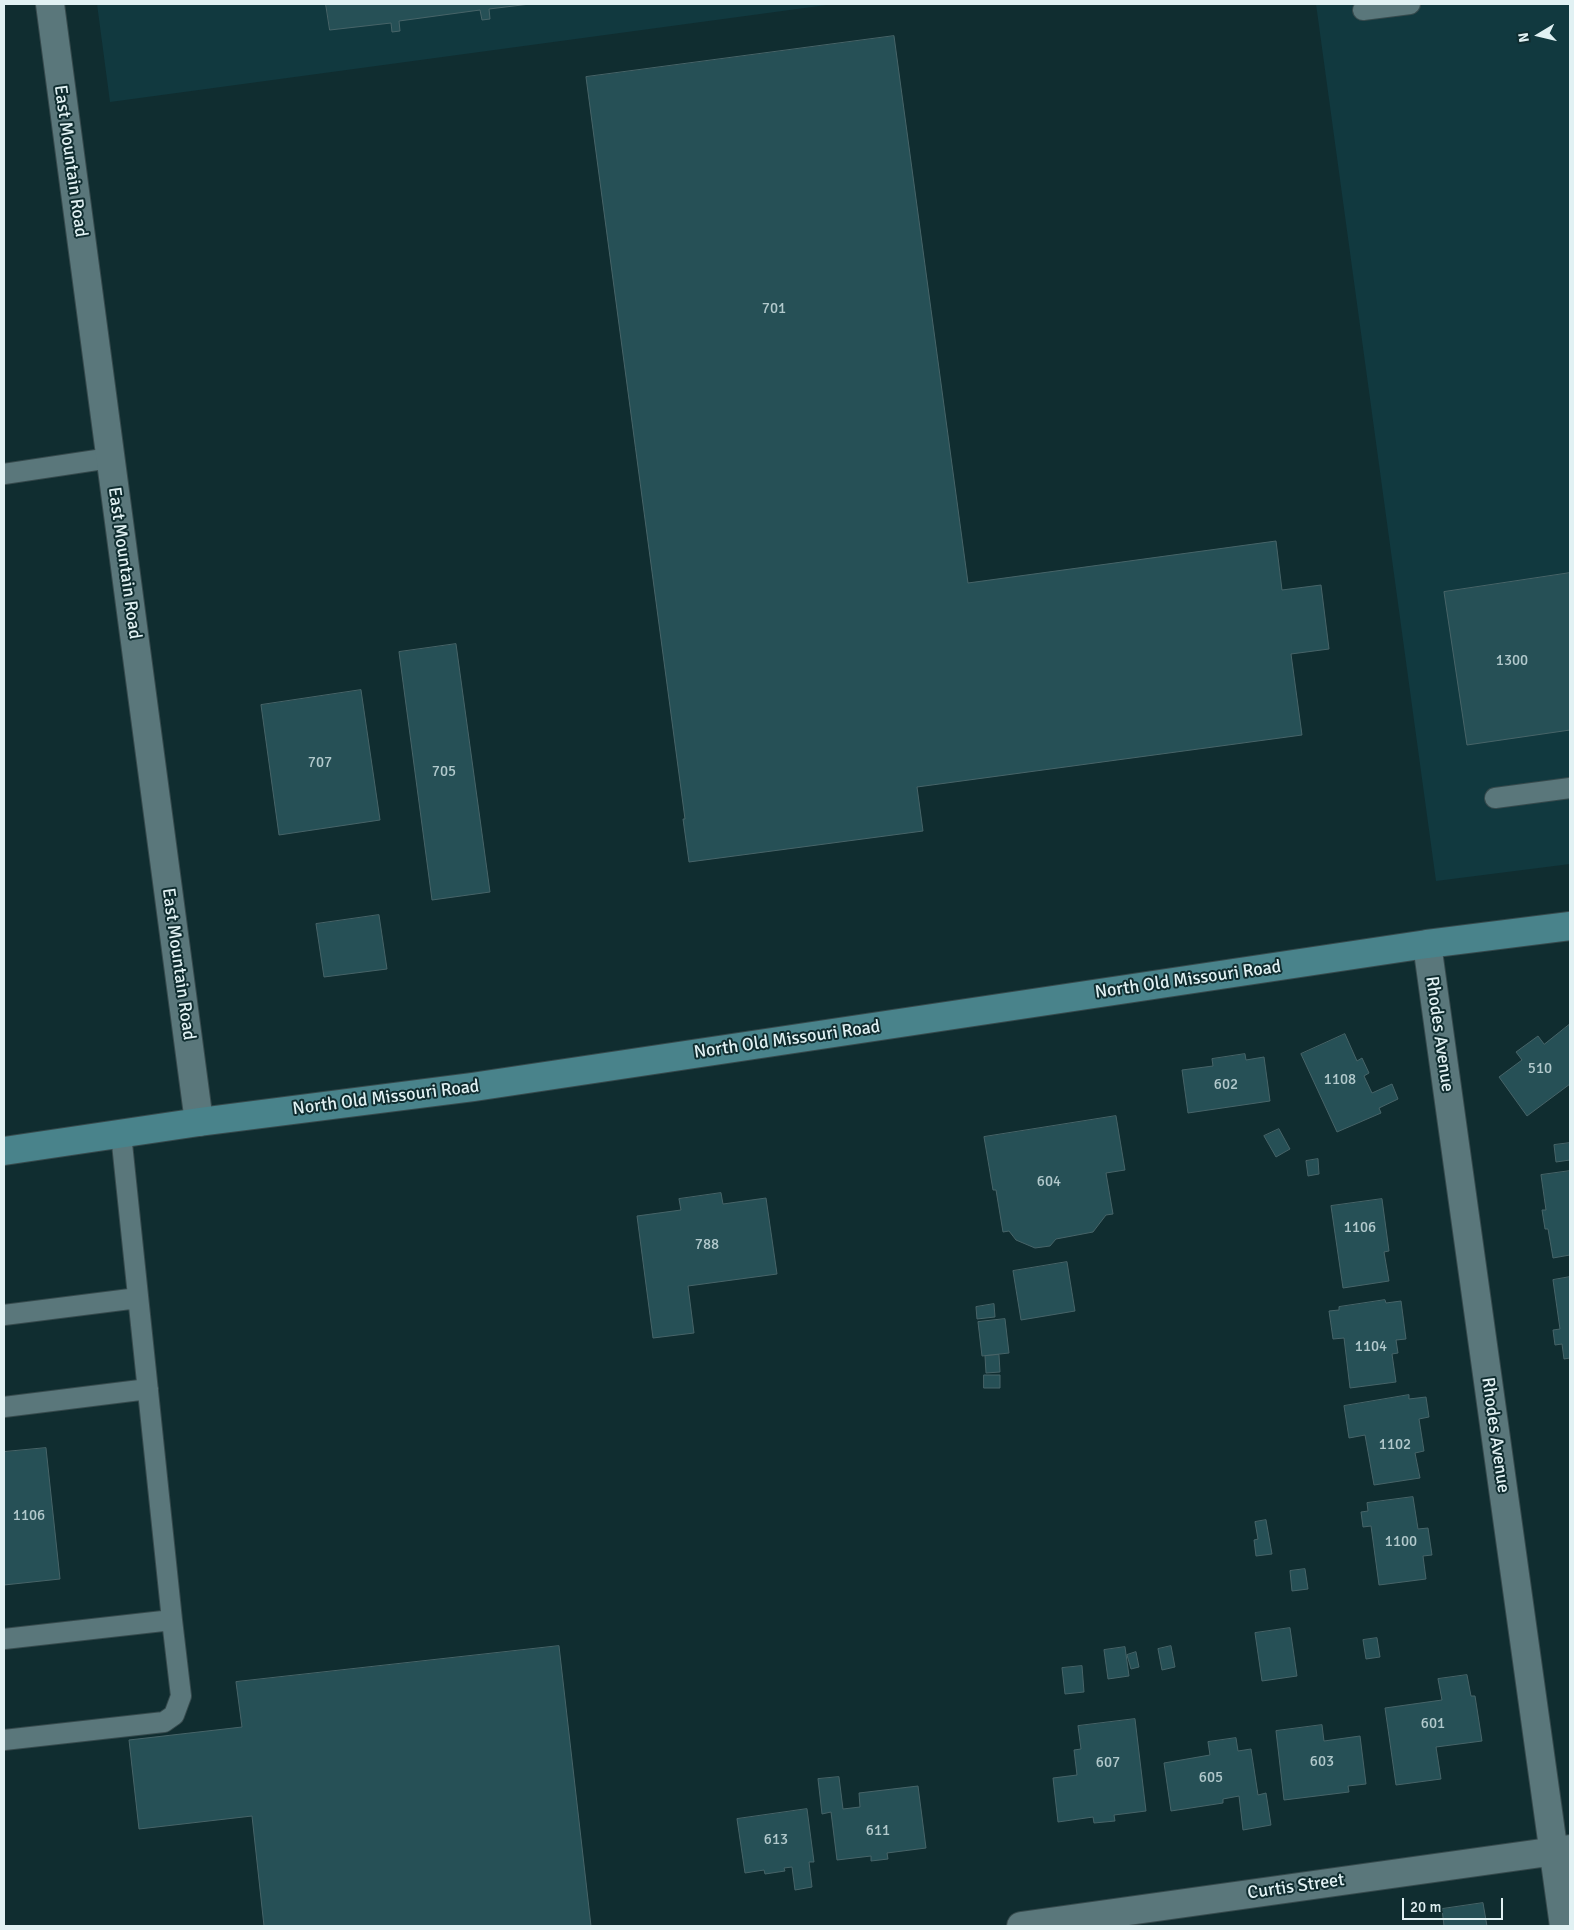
<!DOCTYPE html>
<html>
<head>
<meta charset="utf-8">
<style>
	body { margin:0 }
	#map { position:relative; width:1574px; height:1930px; overflow:hidden; background:#102d30; font-family:Signika,sans-serif }
	canvas { display:block }
	.frame { position:absolute; inset:0; border:5px solid #e1f1f3; pointer-events:none }
	.north { position:absolute; left:1514px; top:10px; width:50px; height:50px; -webkit-text-stroke:4px #102d30; paint-order:stroke; rotate:261deg; font-size:14px; font-weight:700; line-height:20px; text-align:center; color:#e1f1f3 }
	.north::after { content:''; display:block; margin:auto; width:18px; height:22px; background:#e1f1f3; clip-path:polygon(50% 0,100% 100%,50% 72%,0 100%) }
	.scale { position:absolute; left:1402px; top:1898px; width:101px; height:22px; box-sizing:border-box; border:2px solid #e1f1f3; border-top:0; padding-left:6px; font-size:15px; line-height:18px; white-space:nowrap; color:#e1f1f3; -webkit-text-stroke:4px #102d30; paint-order:stroke }
</style>
</head>
<body>
<div id="map">
<canvas width="1574" height="1930"></canvas>
<div class="frame"></div>
<div class="north">N</div>
<div class="scale">20 m</div>
</div>
<script>
const g = document.querySelector('canvas').getContext('2d');
g.lineJoin = 'round';
function fillPath(path, color) {
  g.fillStyle = color;
  g.fill(path, 'evenodd');
}
function strokePath(path, color, width, dash) {
  g.strokeStyle = color;
  g.lineWidth = width;
  g.lineCap = dash ? 'butt' : 'round';
  g.setLineDash(dash || []);
  g.stroke(path);
}
function label(font, color, halo, rows, align = 'center') {
  g.font = font + ' Signika,sans-serif';
  g.lineWidth = 4;
  g.setLineDash([]);
  g.textBaseline = 'middle';
  g.strokeStyle = halo;
  g.fillStyle = color;
  for (const [text, x, y, turn = 0] of rows) {
    g.save();
    g.translate(x, y);
    g.rotate((+turn || 0) * Math.PI / 180);
    g.textAlign = isNaN(turn) ? turn : align;
    if (halo) g.strokeText(text, 0, 0);
    g.fillText(text, 0, 0);
    g.restore();
  }
}
const built = new Path2D(`
	M97 4H834L110 102Z
	M1316 4H1570V864L1436 881Z`);
const building = new Path2D(`
	M326 4H530L489 9 490 19 482 20 480 10 399 21 400 31 392 32 391 23 330 30Z
	M894 36 968 583 1276 541 1282 590 1321 585 1329 649 1291 654 1302 735 917 787 923 831 689 862 683 819H685L586 77Z
	M1570 573V730L1467 745 1444 592Z
	M456 644 490 892 432 900 399 652Z
	M361 690 380 820 279 835 261 705Z
	M379 915 387 969 324 977 316 924Z
	M1569 1025 1570 1027V1084L1527 1116 1499 1077 1522 1060 1516 1052 1538 1036 1544 1044Z
	M1345 1034 1357 1061 1362 1058 1369 1073 1364 1076 1372 1093 1392 1084 1398 1099 1379 1108 1381 1113 1337 1132 1301 1054Z
	M1245 1054 1246 1060 1264 1057 1270 1101 1188 1113 1182 1070 1213 1066 1212 1059Z
	M1116 1116 1125 1170 1106 1173 1113 1214 1106 1215 1093 1232 1056 1239 1050 1246 1035 1248 1016 1240 1009 1231 1003 1232 996 1190H993L984 1137Z
	M1279 1129 1290 1149 1276 1157 1264 1136Z
	M1570 1143V1160L1556 1162 1554 1145Z
	M1318 1159 1319 1174 1308 1176 1306 1161Z
	M1570 1171V1255L1553 1258 1548 1229H1545L1542 1210H1546L1541 1175Z
	M721 1193 723 1204 766 1198 777 1274 688 1286 694 1333 653 1338 637 1216 681 1210 679 1199Z
	M1382 1199 1389 1251 1384 1252 1389 1281 1343 1288 1331 1206Z
	M1067 1262 1075 1311 1021 1320 1013 1271Z
	M1570 1277V1358L1564 1359 1562 1344 1555 1345 1553 1330 1560 1329 1553 1280Z
	M1385 1300 1386 1303 1401 1301 1406 1339 1396 1340 1398 1353 1392 1354 1396 1382 1350 1388 1344 1338 1333 1339 1329 1311 1339 1310V1307Z
	M994 1304 995 1317 977 1319 976 1307Z
	M1005 1319 1009 1353 982 1356 978 1322Z
	M999 1355 1000 1372 986 1373 985 1356Z
	M984 1375H1000V1388H984Z
	M1409 1395V1399L1426 1397 1429 1417 1419 1419 1424 1451 1415 1453 1420 1478 1374 1485 1365 1435 1349 1438 1344 1406Z
	M46 1448 60 1579 4 1585V1452Z
	M1413 1497 1418 1529 1428 1528 1432 1555 1423 1556 1426 1579 1379 1585 1371 1526 1363 1527 1361 1512 1368 1511 1367 1503Z
	M1266 1520 1272 1554 1256 1556 1254 1540 1258 1539 1255 1522Z
	M1305 1569 1308 1589 1292 1591 1290 1571Z
	M1290 1628 1297 1676 1262 1681 1255 1633Z
	M1377 1638 1380 1657 1366 1659 1363 1640Z
	M559 1646 591 1926H264L252 1816 139 1829 129 1740 242 1727 236 1682Z
	M1171 1646 1175 1667 1162 1670 1158 1649Z
	M1125 1647 1129 1676 1108 1679 1104 1650Z
	M1136 1652 1139 1667 1131 1669 1127 1655Z
	M1082 1666 1084 1692 1065 1694 1062 1668Z
	M1467 1675 1471 1696H1475L1482 1741 1436 1747 1441 1779 1396 1785 1385 1708 1442 1700 1438 1679Z
	M1135 1719 1146 1811 1114 1815 1115 1821 1094 1823 1093 1817 1058 1822 1053 1778 1077 1775 1074 1750 1081 1749 1078 1726Z
	M1322 1725 1324 1741 1360 1736 1366 1784 1348 1786 1349 1792 1284 1800 1276 1731Z
	M1236 1738 1238 1751 1251 1749 1258 1795 1266 1793 1271 1825 1243 1830 1239 1796 1223 1799V1803L1171 1811 1164 1763 1210 1755 1208 1742Z
	M839 1777 843 1809 860 1807 859 1793 918 1786 926 1848 887 1853 888 1859 871 1861V1856L837 1860 831 1812 822 1814 818 1779Z
	M807 1809 814 1862H809L812 1887 795 1890 792 1867 784 1868 785 1871 765 1874 764 1870 745 1873 737 1819Z
	M1483 1903 1487 1926H1444L1442 1909Z`);
const service = new Path2D(`
	M1363 10 1410 4
	M4 474 110 458
	M1495 798 1570 788
	M4 1315 138 1298
	M4 1407 148 1389
	M4 1639 172 1620 121 1134
	M4 1740 164 1722 174 1715 181 1696 172 1620`);
const minor = new Path2D(`
	M1427 944 1564 1926
	M1021 1926 1570 1849`);
const tertiary = new Path2D(`
	M50 4 199 1122`);
const secondary = new Path2D(`
	M4 1151 199 1122 473 1087 1427 944 1570 926`);
const numberNames = [
	["701",774,309],
	["1300",1512,661],
	["707",320,763],
	["705",444,772],
	["510",1540,1069],
	["1108",1340,1080],
	["602",1226,1085],
	["604",1049,1182],
	["1106",1360,1228],
	["788",707,1245],
	["1104",1371,1347],
	["1102",1395,1445],
	["1106",29,1516],
	["1100",1401,1542],
	["601",1433,1724],
	["603",1322,1762],
	["607",1108,1763],
	["605",1211,1778],
	["611",878,1831],
	["613",776,1840]
];
const streetNames = [
	["East Mountain Road",70,161,82],
	["East Mountain Road",124,563,82],
	["East Mountain Road",178,964,82],
	["North Old Missouri Road",1188,980,-8],
	["Rhodes Avenue",1439,1034,82],
	["North Old Missouri Road",787,1040,-8],
	["North Old Missouri Road",386,1098,-7],
	["Rhodes Avenue",1495,1435,82],
	["Curtis Street",1296,1887,-8]
];
fillPath(built, '#11393f');
fillPath(building, '#265056');
strokePath(building, '#476468', 1);
strokePath(service, '#364a4d', 22);
strokePath(minor, '#364a4d', 30);
strokePath(tertiary, '#364a4d', 30);
strokePath(secondary, '#364a4d', 30);
strokePath(service, '#5a777b', 20);
strokePath(minor, '#5a777b', 28);
strokePath(tertiary, '#5a777b', 28);
strokePath(secondary, '#49838b', 28);
label('15px', '#b2c9cc', null, numberNames);
label('18px', '#e1f1f3', '#102d30', streetNames);
</script>
</body>
</html>
